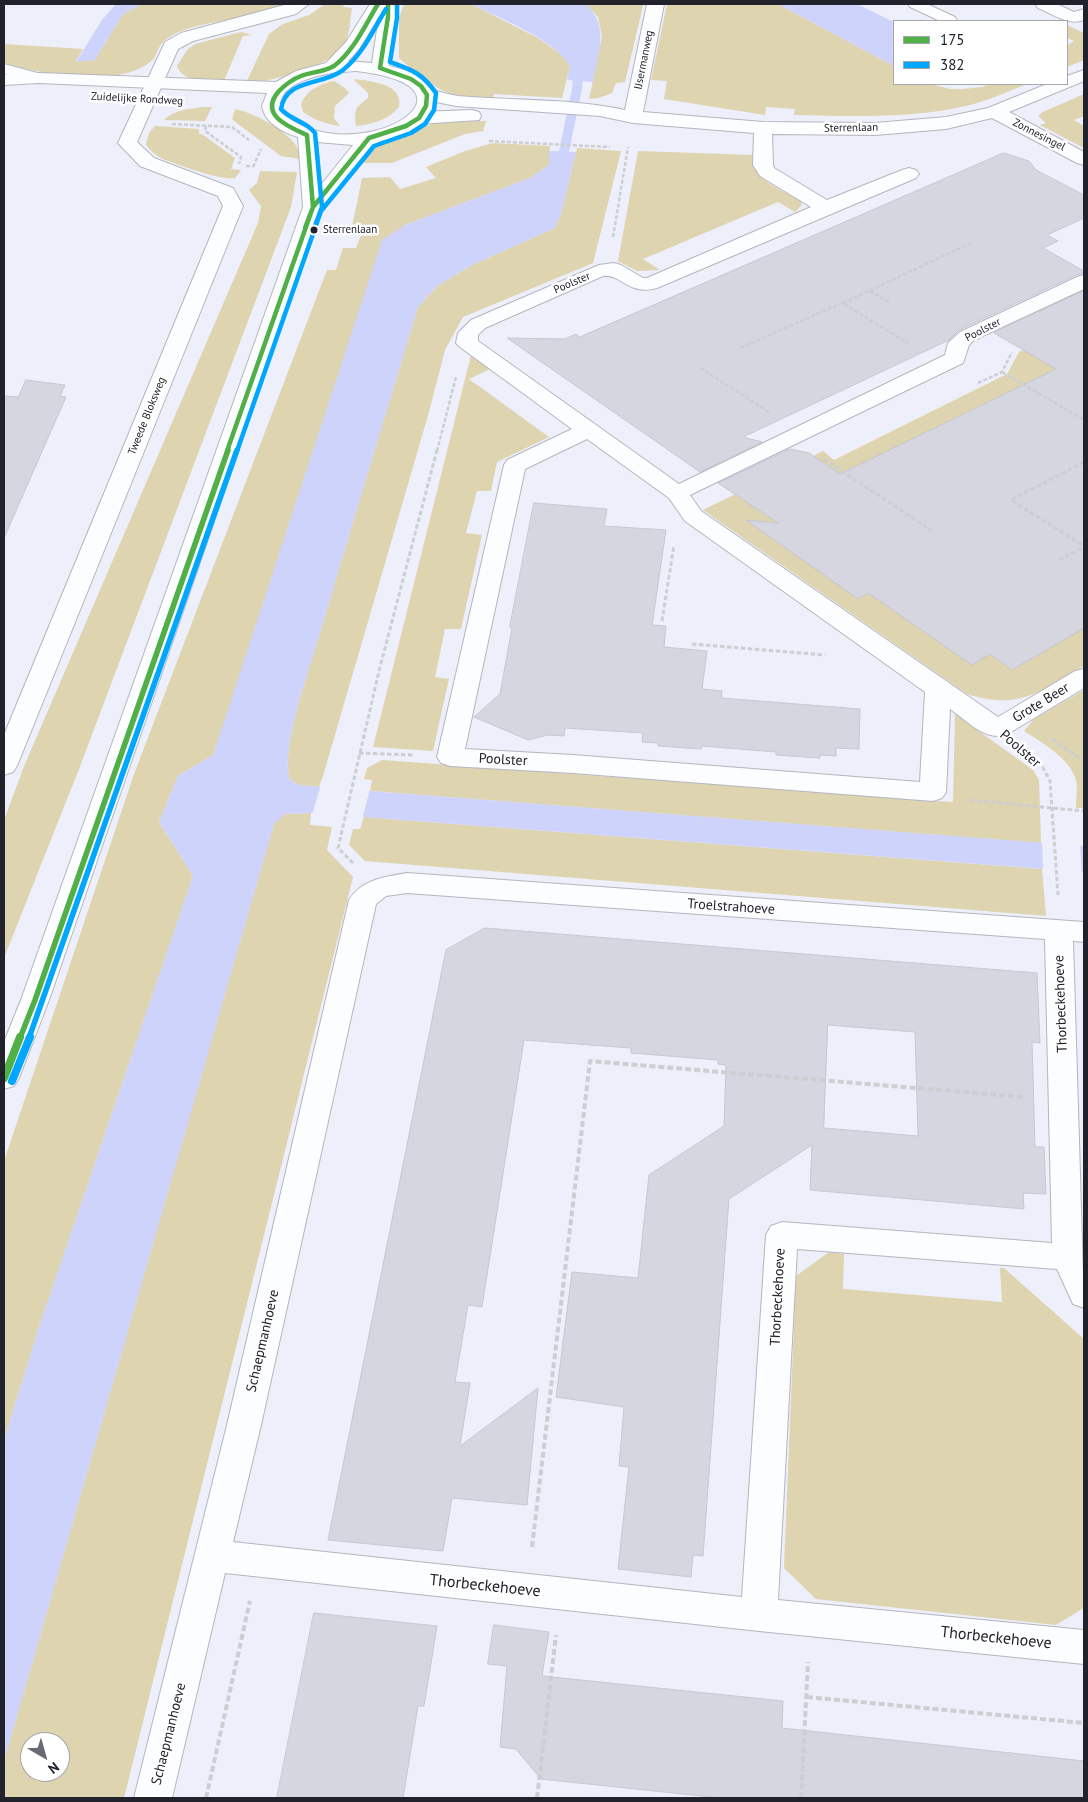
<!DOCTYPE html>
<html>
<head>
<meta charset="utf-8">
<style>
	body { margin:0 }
	#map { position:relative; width:1088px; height:1802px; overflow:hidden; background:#edeffa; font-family:"PT Sans",sans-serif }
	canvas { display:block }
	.frame { position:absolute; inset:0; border:5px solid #21222b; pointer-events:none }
	.legend { position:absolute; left:893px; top:20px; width:175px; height:65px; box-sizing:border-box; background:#fff; border:1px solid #a6a7aa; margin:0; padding:6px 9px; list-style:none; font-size:15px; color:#21222b }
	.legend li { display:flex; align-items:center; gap:10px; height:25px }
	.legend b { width:25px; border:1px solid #a6a7aa }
	.north { position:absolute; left:20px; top:1732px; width:50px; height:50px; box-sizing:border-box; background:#fff; border:1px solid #a6a7aa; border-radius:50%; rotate:142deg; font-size:14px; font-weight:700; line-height:20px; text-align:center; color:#21222b }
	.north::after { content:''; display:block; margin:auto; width:18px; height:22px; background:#686a73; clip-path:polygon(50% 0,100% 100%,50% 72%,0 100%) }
</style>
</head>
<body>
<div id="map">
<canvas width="1088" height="1802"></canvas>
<div class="frame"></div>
<ul class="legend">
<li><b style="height:6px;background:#50af46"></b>175</li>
<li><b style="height:6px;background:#00a7ff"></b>382</li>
</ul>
<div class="north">N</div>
</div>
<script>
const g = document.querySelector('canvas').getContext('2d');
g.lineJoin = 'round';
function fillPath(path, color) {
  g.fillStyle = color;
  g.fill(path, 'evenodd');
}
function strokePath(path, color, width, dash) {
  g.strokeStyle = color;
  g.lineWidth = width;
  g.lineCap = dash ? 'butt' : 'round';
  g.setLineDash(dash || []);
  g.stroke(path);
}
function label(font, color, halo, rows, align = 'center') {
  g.font = font + ' "PT Sans",sans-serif';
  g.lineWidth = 5;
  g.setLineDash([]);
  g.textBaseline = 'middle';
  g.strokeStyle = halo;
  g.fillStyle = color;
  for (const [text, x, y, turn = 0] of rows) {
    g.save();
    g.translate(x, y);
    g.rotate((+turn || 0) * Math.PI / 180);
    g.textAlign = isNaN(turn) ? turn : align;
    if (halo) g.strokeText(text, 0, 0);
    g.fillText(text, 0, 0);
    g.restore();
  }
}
const green = new Path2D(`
	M142 4H288C255 18 217 19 184 30 178 32 168 37 164 41 155 50 159 57 146 65 108 88 44 74 4 63V44L83 49 76 61 95 60 122 15Z
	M325 4H344L343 7 352 8C350 19 350 35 344 45 331 67 270 82 246 83L269 34 283 24 309 15Z
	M404 4H471L538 38 565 57 570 66 562 98 494 94 493 99C475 98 452 97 436 87 432 84 428 80 424 77 413 70 408 67 399 58V18Z
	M586 4H642L643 6 625 82 616 83 612 93 599 98 589 99 602 37 598 17Z
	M667 4H778L894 66V84H931L950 89H964L982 87 989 84H1027C1007 92 987 101 966 106 910 119 851 116 794 115L795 109 766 107 765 115 664 99 667 81 651 80Z
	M1067 25 1084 33V60L1067 67V45L1074 41 1067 38Z
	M241 32 252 35 243 36 223 83C208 81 183 83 177 66L187 50 195 44Z
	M353 79C369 81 404 83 399 107 388 120 373 124 356 126 354 109 355 108 368 98V93Z
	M334 81 346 89 349 93 335 106 334 118 340 126C326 124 314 120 303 112L301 104C307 90 319 84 334 81Z
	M1084 94V116L1074 120 1084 126V148L1040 125 1046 123 1038 116 1043 112Z
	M202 107H212L205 121 164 120C173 110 190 109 202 107Z
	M235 109C254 113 282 128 295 144 298 148 299 154 300 159L281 156 238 124 232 119Z
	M454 121H486L483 131 465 134 392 163H357L368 150 381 143 432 124Z
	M155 126 199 129V134H202L235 158 231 169 241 170 235 178C221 181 175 164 161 158 155 155 151 151 146 145L149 133Z
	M493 143 550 146 549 165 530 178 405 225 213 755 178 776 159 822 193 876 39 1327 4 1440V1161L134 774 327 270H336L343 248H356L362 233 351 232 362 178 390 177 400 189 436 178 426 167 465 151Z
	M577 148 621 151 593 263 463 317 445 350 429 412 323 776 319 787 299 785 290 780C280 747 310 668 320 633 352 524 385 416 418 307L437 286 472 265 555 228 561 214Z
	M638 151 752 155C750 179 782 190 800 200L802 205 795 212 778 202 643 259 660 270 637 271 618 261Z
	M260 171 297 172 291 207 79 769 4 958V820L25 764 258 223 261 206 249 190 257 183Z
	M1084 321V666C1040 691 1020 711 967 694L703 510 823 451 834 460 1007 374 1019 352Z
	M471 355 490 369 469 379 549 437 497 462 491 491H477L466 533 482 535 461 629H445L435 677 449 679 433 751 373 747Z
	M1084 690V808H1076C1076 800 1078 787 1076 780 1069 757 1042 743 1024 731L1034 719Z
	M955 714 1033 770 1039 780 1041 843 370 791 372 780 364 779 367 768 382 760 953 802Z
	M311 813 310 825 332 827 327 850 353 877 124 1798H4V1761L274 823 285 814ZM30 1742H60V1772H30Z
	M364 817 1042 869 1046 916 365 861 349 845 353 829H360Z
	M829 1252 844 1254 843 1289 1002 1302 1000 1268H1004L1084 1339V1607L1082 1609 1056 1625 816 1599 784 1568 796 1276Z`);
const water = new Path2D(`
	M116 4H142L122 15 95 60 76 62 102 20Z
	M471 4H586C610 26 598 53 593 82L567 80 570 66C553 38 500 19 471 4Z
	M778 4H857L894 22V66Z
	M549 151 576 152 561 214 555 228 472 265 437 286 418 307C385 416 352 524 320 633 310 668 280 747 290 780L299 785 370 791 1084 846V872L311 813 285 814 274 824 4 1761V1440L39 1327 193 876 159 822 178 776 213 755 382 240 405 225 530 178 549 165Z`);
const pier = new Path2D(`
	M321 784 370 789 362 820 312 815Z
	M1042 840 1080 843 1082 875 1043 872Z`);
const stream = new Path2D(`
	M580 57 585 60 582 89 565 170 560 173 555 170 572 89 575 60Z`);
const building = new Path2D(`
	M1004 153 1029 161 1036 170 1084 195V218L1047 235 1058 241 1043 248 1084 271V273L1076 275 959 330 949 340 743 437 762 442 700 472 507 338 565 339 576 334 579 337Z
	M1084 291V628L1012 670 990 654 972 665 868 593 858 599 746 520 778 523 718 483 790 449 809 453 840 474 1056 369 994 333Z
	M26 380 65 385 60 396 66 397 4 538V396L18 397Z
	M534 503 607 509 604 526 666 530 652 625 666 626 664 647 707 651 702 689 722 691 721 698 860 709 859 749 836 748V756L820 755V758L776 755V752L702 746 701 749 658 746V743L642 742 643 733 565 728 564 736 548 735 528 740 474 717 500 694 512 628 510 627Z
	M485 928 1037 973 1040 1043 1032 1042 1035 1147H1044L1046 1194 1023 1193 1024 1209 810 1190 812 1145 729 1199 703 1556 693 1555 691 1577 618 1569 629 1467 619 1466 624 1407 556 1397 572 1272 638 1278 649 1175 724 1126 726 1065 718 1064V1060L631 1053V1048L524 1040 482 1307 468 1305 455 1382 470 1383 460 1446 538 1388 527 1505 452 1498 443 1551 328 1540 446 950ZM828 1025 915 1032 918 1136 824 1128Z
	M314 1613 437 1626 424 1706H418L403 1798H277Z
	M494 1625 549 1632 542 1676 783 1701 782 1728 1084 1761V1798H720L541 1779 516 1749 500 1747 507 1666 488 1664Z`);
const pathFar2 = new Path2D(`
	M172 124 232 127 249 140
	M206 126 205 131 241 157 239 164
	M489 141 610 147
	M246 166H253
	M253 167 261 149
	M613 237 628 147
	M870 291 889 302
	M843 303 971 243
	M740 348 842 303 908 343
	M700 368 769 412
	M1002 372 1084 420
	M978 383 1002 372 1012 352
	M437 451 456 377`);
const pathFar1 = new Path2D(`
	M824 459 931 530
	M1084 462 1011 500 1084 546
	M1059 560 1084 547
	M662 621 674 545
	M692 644 825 655
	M1052 739 1084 761
	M359 753 414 755
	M1026 754 1042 766 1050 781 1058 895
	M970 800 1084 811
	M353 863 338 848 379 671 437 450`);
const path = new Path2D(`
	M532 1547 590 1061 1023 1097
	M807 1697 1084 1723
	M206 1798 250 1601
	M537 1798 556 1635
	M801 1798 808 1662`);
const lane = new Path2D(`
	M908 4H927L955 17 957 20 940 21 910 7Z
	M4 64 45 75 47 78 45 81 39 83 4 74Z`);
const street = new Path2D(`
	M288 4H309L296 14 193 41 178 49 137 142 154 158 233 188 243 206 17 766 13 772 4 775V735L223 206 218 196 140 166 118 143 165 42 181 33Z
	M647 4H664L643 112 763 122 875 123 946 117 988 108 1047 84H1067V76L1084 70V81L1009 112 1084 152V165L1077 163 992 118 946 129 875 135 772 134 773 165 774 168 827 200 902 170 909 168 916 170 919 174 916 178 657 288C628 296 622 274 603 276L485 328 478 335V341L679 484 945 355 948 343 960 332 1077 277 1084 275V289L974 340 969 345 963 363 690 495 701 511 998 717 1075 671 1084 669V688L1006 735C985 741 966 720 950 709L946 792 942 798 933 801 573 773 450 766 441 763 437 757 504 465 507 460 572 429 460 347 456 343 458 333 471 320 599 265 614 263 621 265 643 278H647L811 207 760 176 753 165 754 133 633 123 600 116 456 106 421 99 418 95 421 91C433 88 445 94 458 96 514 101 570 98 625 110ZM587 439 669 498 685 521 925 692 920 782 573 755 465 749 525 469Z
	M1035 4H1057L1074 12 1084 9V20C1068 26 1053 14 1038 8Z
	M472 110 479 112 481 116 479 120 419 124 412 122 410 118 412 114 419 112Z
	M407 873 1084 922V942L1073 941 1084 1308 1073 1304 1057 1269 797 1249 778 1600 1084 1630V1664L759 1631 225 1573 172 1798H134L227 1425 349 900C362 879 385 877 407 873ZM407 893 1045 939 1052 1243 782 1222 771 1226 766 1235 742 1597 233 1542 261 1425 376 904 386 896Z`);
const secondary = new Path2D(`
	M370 4H397V17L389 66C405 70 428 74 434 93 440 115 417 130 399 137 392 139 379 140 374 145 368 149 364 157 359 163 347 178 335 193 322 208L49 1000 19 1078 14 1086 4 1089V1042L21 1000 303 207 298 137C282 132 265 123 262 106L267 93 39 83 4 85V75L39 73 276 82 296 71 326 63 346 42ZM379 16 372 63 348 61 359 49ZM356 71C481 85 388 152 314 130 273 118 267 92 311 78 325 73 341 72 356 71ZM317 142 353 145 321 185Z`);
const bus1Far2 = new Path2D(`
	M305 228 313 207 307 135C289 127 258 115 279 91 285 85 293 79 301 76 311 72 324 72 334 66 354 51 365 25 378 4
	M227 451 313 207 369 138 406 126 419 118 426 106 427 95 421 86 411 79 380 68 388 17V4`);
const bus1Far1 = new Path2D(`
	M20 1038 35 1000 228 450`);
const bus1 = new Path2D(`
	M4 1078 20 1037`);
const bus2Far2 = new Path2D(`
	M313 231 322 207 315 133C306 121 290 120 281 109 286 78 323 86 343 70 363 54 373 30 386 9
	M237 451 321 211 374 146 411 133 425 124 434 110 436 93C422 73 412 70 390 62L397 18V4`);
const bus2Far1 = new Path2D(`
	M29 1038 237 450`);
const bus2 = new Path2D(`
	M12 1081 30 1037`);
const markers = [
	[314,230,4.5,"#21222b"]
];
const farStreetnames = [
	["IJsermanweg",644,60,-79],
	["Zuidelijke Rondweg",137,99,3],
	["Sterrenlaan",851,128,-1],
	["Zonnesingel",1039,135,27],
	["Poolster",572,283,-23],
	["Poolster",983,330,-27],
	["Tweede Bloksweg",147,416,-68]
];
const farBusnames = [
	["Sterrenlaan",323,230]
];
const streetNames = [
	["Grote Beer",1041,703,-31],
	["Poolster",1020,749,41],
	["Poolster",503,760,3],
	["Troelstrahoeve",731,907,4],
	["Thorbeckehoeve",1061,1004,-92],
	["Thorbeckehoeve",778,1297,-87],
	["Schaepmanhoeve",263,1341,-77],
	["Schaepmanhoeve",169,1734,-76]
];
const nearStreetnames = [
	["Thorbeckehoeve",485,1586,6],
	["Thorbeckehoeve",996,1638,6]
];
fillPath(green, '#ded4b0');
fillPath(water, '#ced3fb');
fillPath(pier, '#edeffa');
fillPath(stream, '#ced3fb');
fillPath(building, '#d5d6df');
strokePath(building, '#c5c7d1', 1);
strokePath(lane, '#b4b5bf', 2);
strokePath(street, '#b4b5bf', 2);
strokePath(secondary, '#b4b5bf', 2);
strokePath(pathFar2, '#cdced2', 2.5, [4, 2]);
strokePath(pathFar1, '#cdced2', 3, [4.5, 2.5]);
strokePath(path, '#cdced2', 4, [6, 3]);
fillPath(lane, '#fcfdfe');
fillPath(street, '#fcfdfe');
fillPath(secondary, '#fcfdfe');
strokePath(bus1Far2, '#50af46', 4.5);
strokePath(bus1Far1, '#50af46', 5.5);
strokePath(bus1, '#50af46', 8);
strokePath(bus2Far2, '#00a7ff', 4.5);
strokePath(bus2Far1, '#00a7ff', 5.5);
strokePath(bus2, '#00a7ff', 8);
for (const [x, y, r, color] of markers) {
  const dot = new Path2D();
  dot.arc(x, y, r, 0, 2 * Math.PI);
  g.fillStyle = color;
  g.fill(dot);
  strokePath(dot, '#fff', 2);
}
label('11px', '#21222b', '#fff', farStreetnames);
label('11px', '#21222b', '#fff', farBusnames, 'left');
label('14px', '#21222b', '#fff', streetNames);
label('16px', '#21222b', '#fff', nearStreetnames);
</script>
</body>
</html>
